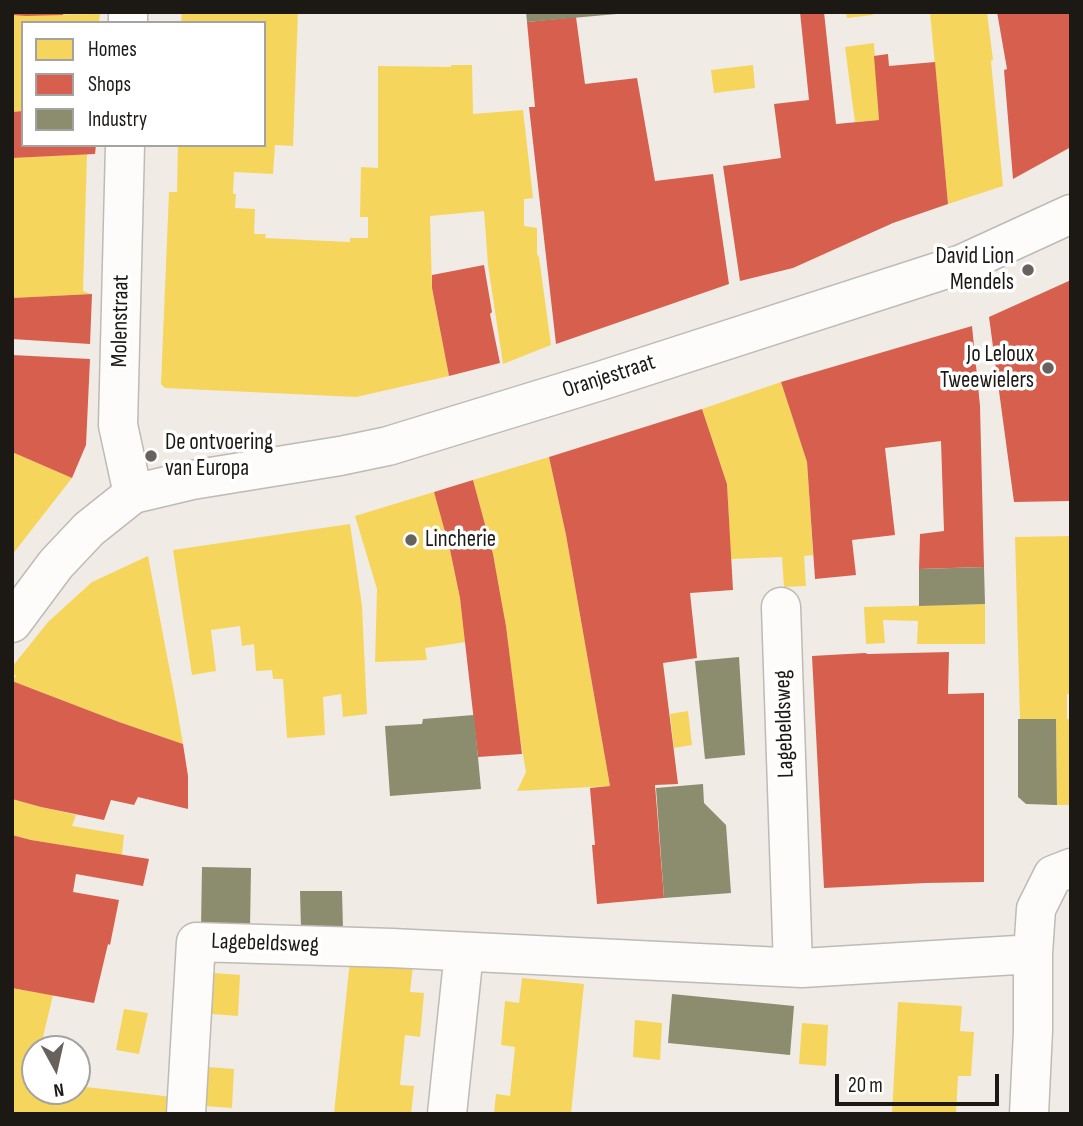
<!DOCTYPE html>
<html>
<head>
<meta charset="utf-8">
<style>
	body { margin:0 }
	#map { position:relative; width:1083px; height:1126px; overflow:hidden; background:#f1ebe5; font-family:"Sofia Sans Condensed",sans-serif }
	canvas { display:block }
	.frame { position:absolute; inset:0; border:14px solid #1c1915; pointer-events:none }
	.legend { position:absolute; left:21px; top:21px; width:245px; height:126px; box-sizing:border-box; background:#fff; border:2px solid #a4a3a1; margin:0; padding:9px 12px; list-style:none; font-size:21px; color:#1c1915 }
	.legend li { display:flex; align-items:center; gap:14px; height:35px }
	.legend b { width:35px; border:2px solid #a4a3a1 }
	.north { position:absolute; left:21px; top:1035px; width:70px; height:70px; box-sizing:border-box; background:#fff; border:2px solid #a4a3a1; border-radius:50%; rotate:172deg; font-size:19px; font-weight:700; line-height:28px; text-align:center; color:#1c1915 }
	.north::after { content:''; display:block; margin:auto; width:24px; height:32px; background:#67625e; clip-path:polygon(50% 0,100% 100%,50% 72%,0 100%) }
	.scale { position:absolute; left:835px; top:1074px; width:164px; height:32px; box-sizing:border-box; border:4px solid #1c1915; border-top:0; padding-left:9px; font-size:21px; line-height:24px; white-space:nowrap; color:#1c1915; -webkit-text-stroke:5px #fff; paint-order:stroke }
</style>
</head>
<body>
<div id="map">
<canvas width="1083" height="1126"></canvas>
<div class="frame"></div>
<ul class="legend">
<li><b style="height:19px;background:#f6d55c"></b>Homes</li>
<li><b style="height:19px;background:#d6604d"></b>Shops</li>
<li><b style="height:19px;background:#8c8c6e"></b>Industry</li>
</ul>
<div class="north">N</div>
<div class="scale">20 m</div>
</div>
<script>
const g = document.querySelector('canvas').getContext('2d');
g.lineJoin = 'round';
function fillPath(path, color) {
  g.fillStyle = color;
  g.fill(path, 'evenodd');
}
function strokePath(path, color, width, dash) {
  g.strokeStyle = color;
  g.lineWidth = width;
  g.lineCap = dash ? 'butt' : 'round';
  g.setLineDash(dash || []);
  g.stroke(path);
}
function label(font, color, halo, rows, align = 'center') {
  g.font = font + ' "Sofia Sans Condensed",sans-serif';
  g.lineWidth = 7;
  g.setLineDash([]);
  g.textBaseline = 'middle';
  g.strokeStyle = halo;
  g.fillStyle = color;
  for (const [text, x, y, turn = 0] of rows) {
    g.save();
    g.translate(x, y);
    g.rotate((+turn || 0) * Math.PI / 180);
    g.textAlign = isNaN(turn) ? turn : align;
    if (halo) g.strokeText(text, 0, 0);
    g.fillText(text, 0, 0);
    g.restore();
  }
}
const homes = new Path2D(`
	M182 12H298L293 146 275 145 273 174 234 172 233 194H236L235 208 255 209 254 234H266L265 238 350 242V238H368V217H360L361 167 378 168V66L451 67V65H472L473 114 523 110 533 198 524 199V226L537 228V254L539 257 551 345 503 364 488 265 484 211 430 216 432 288 449 376 356 397 165 388 161 384 169 192H177L178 145H264V23H181Z
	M846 12H872L873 15 847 18Z
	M930 12H987L993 60 991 61 1003 186 948 204Z
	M100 14 99 23H23V111L12 112V15Z
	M874 43 879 120 855 122 845 47Z
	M753 65 755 88 714 93 711 70Z
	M87 154 83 291 91 294 12 298V158Z
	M781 382 807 462 813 555 804 556 806 586 784 587 782 557 731 559 727 484 702 409Z
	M12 452 72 478 12 555Z
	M549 457 566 535 610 786 517 791 526 772 519 732 506 626 493 554 473 480Z
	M434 492 450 550 460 598 466 642 425 648 427 660 375 662 377 589 355 516Z
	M350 524 362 606 367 714 343 717 341 694 323 697 325 735 287 738 283 679H273L272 670 256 671 254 644 242 646 240 626 211 630 216 671 192 675 173 550Z
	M1071 536V694H1067V719H1071V805H1057L1056 719 1020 720 1015 537Z
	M148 556 176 703 183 744 119 722 12 681 16 676 12 673V667L48 622 92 582Z
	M985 604V644H917L918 621 883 620 885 643 866 644 864 607Z
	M688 711 692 745 674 748 670 714Z
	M12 799 41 807 76 815 72 826 124 835 122 855 31 840 12 835Z
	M350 960 413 966 410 992 424 993 420 1037 405 1035 400 1085 414 1086 411 1114H334Z
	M214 973 240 975 238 1016 211 1014Z
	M522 978 584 984 571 1114H494L496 1094 510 1096 515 1047 501 1045 505 1001 519 1003Z
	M12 988 53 995 43 1037 79 1043 78 1049H35V1091H77V1086L173 1097 172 1114H12Z
	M898 1002 962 1006 960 1031 974 1032 971 1076H958L956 1114H892Z
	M124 1009 148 1013 139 1054 116 1050Z
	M635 1020 662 1023 660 1060 633 1057Z
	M802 1023 828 1025 826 1066 799 1064Z
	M208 1067 234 1069 232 1108 205 1106Z`);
const shops = new Path2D(`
	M12 12H63V15L26 16 12 15Z
	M800 12H824L836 124 879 120 874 56 888 54 889 66 935 62 948 204 893 223 793 268 740 281 723 166 781 158 774 104 809 100Z
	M997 12H1071V147L1013 179 1004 70 1007 69Z
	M576 17 585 84 637 78 655 181 713 174 729 284 556 344 529 107H535L527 22Z
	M23 111V145H96L95 154 12 158V112Z
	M484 265 492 312 490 314 500 363 449 376 432 288V275Z
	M1071 280V501L1014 502 989 317Z
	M92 294 90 344 12 339V298Z
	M972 326 980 406 984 567 919 569 920 534 944 531 941 441 885 448 895 535 852 540 856 575 815 579 807 462 781 382Z
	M12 355 90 359 86 445 72 478 12 452Z
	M702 409 727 484 733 590 690 593 697 658 663 663 678 784 655 785 664 898 597 904 592 845H595L590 788 610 786 566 535 549 457Z
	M473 480 493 554 500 593 506 626 522 754 478 757 460 598 450 550 434 492Z
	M949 652 948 694 984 693V882L925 883 824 888 812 656 865 653 868 654Z
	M12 681 119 722 183 744 188 776V809L138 797 134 805 111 800 104 820 41 807 12 799Z
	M12 835 31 840 149 859 143 886 76 874 73 892 119 900 110 945 108 944 94 1003 12 988Z`);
const industry = new Path2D(`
	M526 12H617V14L527 22Z
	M984 567 985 604 919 606V569Z
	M739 657 745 755 705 759 695 661Z
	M474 715 481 789 390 796 385 726 422 724 423 719Z
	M1018 719H1056L1057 805 1026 804 1018 797Z
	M703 784 704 803 726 825 731 893 664 898 656 788Z
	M202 867 251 868 250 928H201Z
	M300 891H342L343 929H301Z
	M672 994 794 1006 790 1055 668 1043Z`);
const minor = new Path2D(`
	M128 23V12
	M125 145 118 425 133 494
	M781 607 793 967
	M12 623 56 564 89 529 133 494 192 480 340 456 388 446 600 381 962 264 1071 214
	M186 1114 196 942 392 948 802 968 1033 954
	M447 1114 464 952
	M1029 1114 1033 1031V954L1036 909 1053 875 1071 868`);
const markers = [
	[1028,270,7,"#67625e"],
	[1048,368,7,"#67625e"],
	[151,456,7,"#67625e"],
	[411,540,7,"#67625e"]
];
const poiNames = [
	["David Lion",1014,257],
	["Mendels",1014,283],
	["Jo Leloux",1034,355],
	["Tweewielers",1034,381],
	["De ontvoering",165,443,"left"],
	["van Europa",165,469,"left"],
	["Lincherie",425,540,"left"]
];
const streetNames = [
	["Molenstraat",121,321,-89],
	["Oranjestraat",609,377,-18],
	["Lagebeldsweg",785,724,-92],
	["Lagebeldsweg",265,944,2]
];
fillPath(homes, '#f6d55c');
fillPath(shops, '#d6604d');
fillPath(industry, '#8c8c6e');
strokePath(minor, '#bebab5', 41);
strokePath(minor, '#fdfcfb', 38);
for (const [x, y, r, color] of markers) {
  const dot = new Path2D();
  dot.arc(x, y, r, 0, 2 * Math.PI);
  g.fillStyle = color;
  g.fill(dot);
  strokePath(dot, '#fff', 2.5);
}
label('23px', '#1c1915', '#fff', poiNames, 'right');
label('23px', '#1c1915', '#fff', streetNames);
</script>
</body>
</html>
